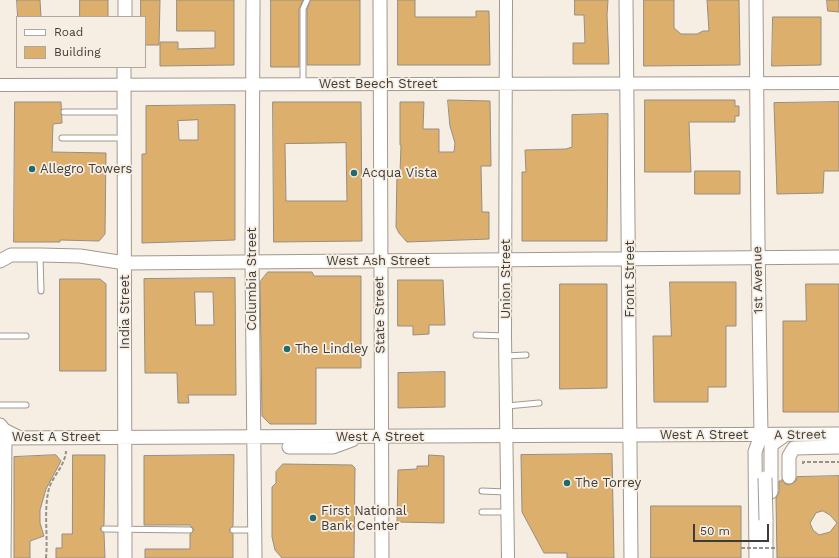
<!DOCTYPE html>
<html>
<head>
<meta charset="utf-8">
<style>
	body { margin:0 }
	#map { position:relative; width:839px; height:558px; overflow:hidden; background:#f7eee3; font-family:"Work Sans",sans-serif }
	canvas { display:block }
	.legend { position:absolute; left:16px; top:16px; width:130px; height:52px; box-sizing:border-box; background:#f7eee3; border:1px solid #ada79f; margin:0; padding:5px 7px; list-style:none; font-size:12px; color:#3f3c38 }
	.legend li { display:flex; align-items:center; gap:8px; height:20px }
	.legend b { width:20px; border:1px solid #ada79f }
	.scale { position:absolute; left:693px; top:524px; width:76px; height:18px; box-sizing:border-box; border:2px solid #3f3c38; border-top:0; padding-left:5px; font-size:12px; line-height:14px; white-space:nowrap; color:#3f3c38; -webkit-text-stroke:3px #f7eee3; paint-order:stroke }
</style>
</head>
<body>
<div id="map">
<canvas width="839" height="558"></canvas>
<ul class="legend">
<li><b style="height:5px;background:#fff"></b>Road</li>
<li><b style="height:11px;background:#ddaf6c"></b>Building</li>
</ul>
<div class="scale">50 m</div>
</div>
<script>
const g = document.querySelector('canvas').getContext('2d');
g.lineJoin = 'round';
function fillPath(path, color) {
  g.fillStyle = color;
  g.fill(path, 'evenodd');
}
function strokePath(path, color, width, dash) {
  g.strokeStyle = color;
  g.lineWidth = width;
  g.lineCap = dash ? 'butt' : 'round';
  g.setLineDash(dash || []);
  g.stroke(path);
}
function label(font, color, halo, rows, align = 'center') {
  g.font = font + ' "Work Sans",sans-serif';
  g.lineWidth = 3.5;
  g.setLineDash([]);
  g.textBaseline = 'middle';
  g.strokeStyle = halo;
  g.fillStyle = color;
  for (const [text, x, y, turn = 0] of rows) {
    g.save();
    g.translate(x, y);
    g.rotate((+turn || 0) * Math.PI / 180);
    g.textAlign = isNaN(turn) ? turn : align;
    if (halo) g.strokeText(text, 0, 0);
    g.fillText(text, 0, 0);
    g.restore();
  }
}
const building = new Path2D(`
	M17 0H40L41 17H18Z
	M80 0H108V17H80Z
	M141 0H160L159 45H145V17H141Z
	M177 0H234V65L160 66V42H178V49L215 48V31H177Z
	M271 0H303L299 9V67H271Z
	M311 0H360V65H307V10Z
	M398 0H415V17H476V11H489L490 65H398Z
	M575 0H608L607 15 609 64H573V43H585L584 15H575Z
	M644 0H674V28L681 34H697L703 31H709L707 0H739L740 65 644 66Z
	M827 0H839V12L828 11Z
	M773 17H821V65L772 66Z
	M448 100 490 101 491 166H481L482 212H489V239L407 242 399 233 396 227 397 173H400L401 145H400V102H424L423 129H439V152H454L455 143 450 126Z
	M645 100H735V106H739V116H735V122H689L691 172H645Z
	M15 102H61L62 123 53 124 52 152 106 153 105 234 99 241 60 240V242H14Z
	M273 102H361L362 241 274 242ZM346 143 347 201H286L285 144Z
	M839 102V171H824L823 193 777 194 774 103Z
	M235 105V240L142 243V154H146V106ZM198 120V140H179L178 121Z
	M608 114 607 241H522V172H526L525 150 566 149 572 147V115Z
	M695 171H740V194H695Z
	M268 272H312L314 276H361V368H316V424H270L262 416 260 282Z
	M235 278 236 395H188L189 403H178L177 373H145L144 279ZM195 292H213L214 325H196Z
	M60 279H100L106 284V371H60Z
	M398 280H443L445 325H429V334L413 335V326H398Z
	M670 282H736V326H726V387H708V402H654L653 336H671Z
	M560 284H607V388L560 389Z
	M806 284H839V412H783V321H806Z
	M445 372V407L398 408V373Z
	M612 454 614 558H567V553H544L522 512 521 455Z
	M56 455 61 461 46 489 40 510V523L44 536 30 541V558H14V457Z
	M73 455H105L104 525 100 529 104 533 105 558H56V548H62V534H72Z
	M234 455 233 526 229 530 233 534V558H145V549H190V534L194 530 190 525H144V456Z
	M429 455 444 456V523L397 522 398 470 417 469V466H428Z
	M283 464 352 465 355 468 354 558H282L275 550 272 537V487L276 483V472Z
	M839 476V558H777L776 498 779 492V481H782V479L785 484 789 485 796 481 797 477ZM823 511 830 515 837 523 830 532 819 535 813 530 810 523 816 513Z
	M651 506H741V558H651Z`);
const path = new Path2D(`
	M803 464V462H839
	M46 558C48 537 44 513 48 493 50 478 65 467 66 451`);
const service = new Path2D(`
	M303 84V9L307 0
	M64 112H123
	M62 138H123
	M40 256 41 291
	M476 335 505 336
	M0 336H26
	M505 356 526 355
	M0 405H26
	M507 406 539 403
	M482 491 506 492
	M482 512H507
	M104 529 190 530
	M233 530H253`);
const tertiary = new Path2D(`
	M506 0 505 336 508 558
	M0 85 839 83`);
const secondary = new Path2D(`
	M253 0 252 261 255 558
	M380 0 382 558
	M626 0 631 558
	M125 17V0
	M124 67 125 558
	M0 261 11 255H40L80 256 125 263 839 257
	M0 425 4 430 18 437
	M0 438 839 434
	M289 447H333L352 440
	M789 477V456L794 448 839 447
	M771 492V445L785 435
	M766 520V558
	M4 558 5 438
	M756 558 755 452 761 435 758 244 756 0`);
const pathBridge = new Path2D(`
	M741 548H777`);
const secondaryBridge = new Path2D(`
	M765 478 766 520`);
const markers = [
	[32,169,4,"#1e6a6e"],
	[354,173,4,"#1e6a6e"],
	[287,349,4,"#1e6a6e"],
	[567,483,4,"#1e6a6e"],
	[313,518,4,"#1e6a6e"]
];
const streetNames = [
	["West Beech Street",378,84],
	["West Ash Street",378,261],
	["Columbia Street",252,279,-90],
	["Union Street",506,279,-90],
	["Front Street",630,279,-90],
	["1st Avenue",758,280,-91],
	["India Street",125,312,-90],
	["State Street",380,315,-91],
	["West A Street",704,435],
	["A Street",800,435,-1],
	["West A Street",56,437],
	["West A Street",380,437]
];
const poiNames = [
	["Allegro Towers",40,169],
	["Acqua Vista",362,173],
	["The Lindley",295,349],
	["The Torrey",575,483],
	["First National",321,511],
	["Bank Center",321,526]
];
fillPath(building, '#ddaf6c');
strokePath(building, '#958e83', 1);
strokePath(service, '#a1998e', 7);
strokePath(tertiary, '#a1998e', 14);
strokePath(secondary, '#a1998e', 15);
strokePath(path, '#97918a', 2, [4, 2]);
strokePath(service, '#fff', 5);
strokePath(tertiary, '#fff', 12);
strokePath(secondary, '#fff', 13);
strokePath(secondaryBridge, '#a1998e', 15, []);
strokePath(pathBridge, '#97918a', 2, [4, 2]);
strokePath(secondaryBridge, '#fff', 13);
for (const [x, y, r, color] of markers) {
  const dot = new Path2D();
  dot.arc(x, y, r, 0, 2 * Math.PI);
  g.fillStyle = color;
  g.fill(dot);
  strokePath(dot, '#f7eee3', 1.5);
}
label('13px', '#3f3c38', '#f7eee3', streetNames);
label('13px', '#3f3c38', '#f7eee3', poiNames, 'left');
</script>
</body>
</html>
